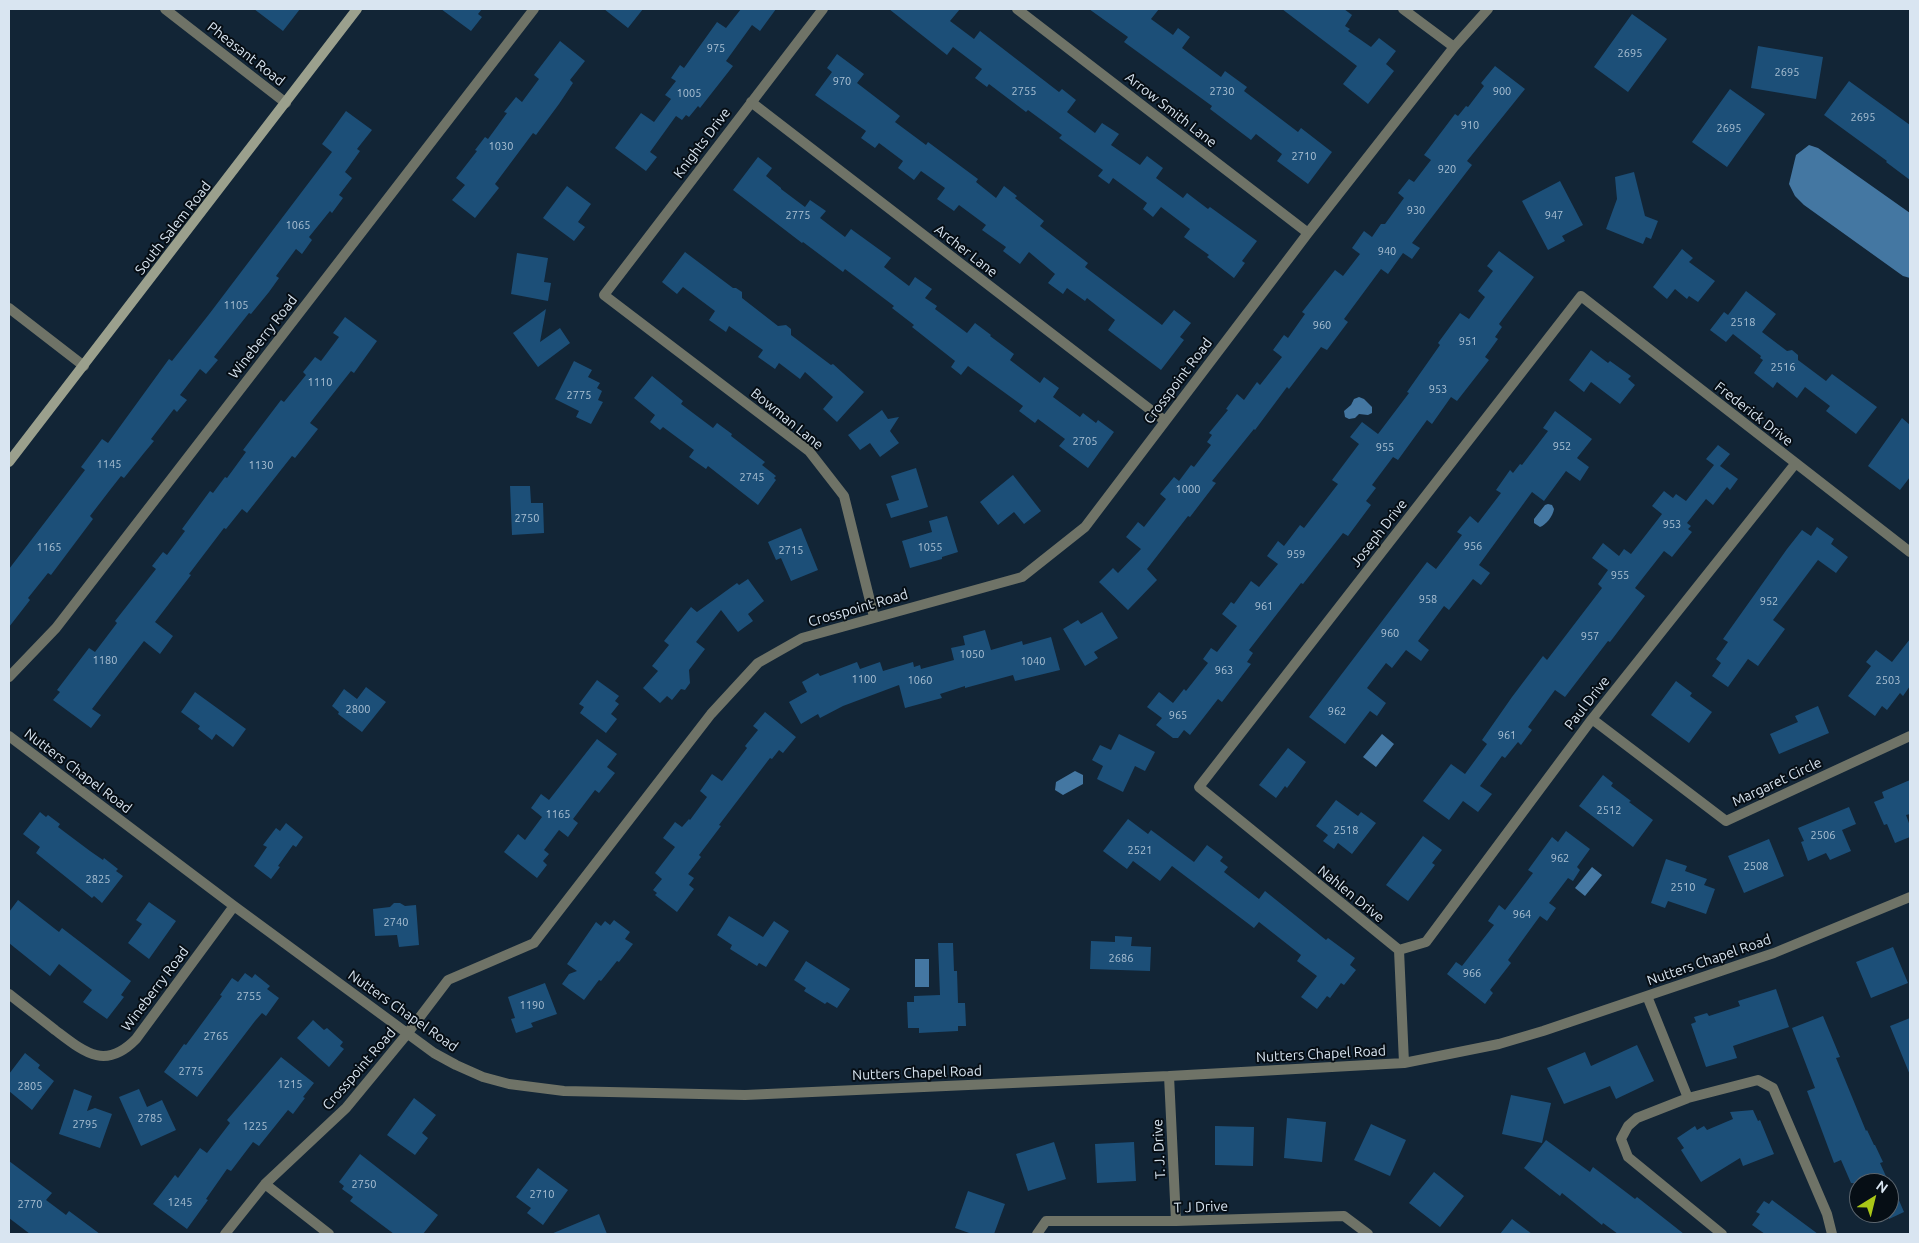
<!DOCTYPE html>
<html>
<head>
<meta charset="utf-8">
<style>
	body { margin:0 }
	#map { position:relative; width:1919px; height:1243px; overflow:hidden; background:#122536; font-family:Ubuntu,sans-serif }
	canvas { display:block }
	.frame { position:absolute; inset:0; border:10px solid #d9e5f1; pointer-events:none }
	.north { position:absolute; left:1849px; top:1173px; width:50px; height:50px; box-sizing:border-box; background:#060e15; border:1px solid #5a646d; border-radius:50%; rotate:36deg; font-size:14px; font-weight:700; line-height:20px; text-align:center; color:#d9e5f1 }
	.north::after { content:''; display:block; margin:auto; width:18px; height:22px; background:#aac717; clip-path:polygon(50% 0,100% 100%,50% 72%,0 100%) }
</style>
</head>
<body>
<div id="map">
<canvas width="1919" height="1243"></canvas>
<div class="frame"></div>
<div class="north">N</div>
</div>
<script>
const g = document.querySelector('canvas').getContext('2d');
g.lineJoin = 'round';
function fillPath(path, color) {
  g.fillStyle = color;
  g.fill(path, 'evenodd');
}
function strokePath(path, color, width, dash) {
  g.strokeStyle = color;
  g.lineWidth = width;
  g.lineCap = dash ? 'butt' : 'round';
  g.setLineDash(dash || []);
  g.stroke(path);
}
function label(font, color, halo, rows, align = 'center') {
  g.font = font + ' Ubuntu,sans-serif';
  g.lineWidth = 4;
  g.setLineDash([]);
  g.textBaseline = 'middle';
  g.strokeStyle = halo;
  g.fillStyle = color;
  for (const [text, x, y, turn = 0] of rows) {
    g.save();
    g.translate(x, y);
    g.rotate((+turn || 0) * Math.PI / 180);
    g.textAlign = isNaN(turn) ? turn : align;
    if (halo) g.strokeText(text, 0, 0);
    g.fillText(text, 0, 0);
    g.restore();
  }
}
const water = new Path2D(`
	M1809 145 1818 148 1910 213V278L1903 276 1804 205 1795 196 1789 184 1796 155Z
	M1359 397 1364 399 1372 407V413L1368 415 1359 414 1355 418 1349 419 1345 417 1344 411 1351 405 1354 399Z
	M1548 504 1552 505 1554 509C1553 516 1546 525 1540 527L1534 523V519L1545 505Z
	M1382 734 1394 744 1376 767 1363 757Z
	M1075 771 1083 775V784L1063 795 1055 790 1056 782Z
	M1592 867 1602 875 1585 896 1575 888Z
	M915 959H929V987H915Z`);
const building = new Path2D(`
	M254 9H300L283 31Z
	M441 9H482L478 14 482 17 471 31Z
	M604 9H643L628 28Z
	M741 9H776L760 31 752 25 726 61 733 66 700 108 698 106 689 117 686 115 682 120 676 116 650 152 657 157 646 171 615 148 641 113 654 122 671 99 665 95 676 81 671 78 680 65 684 68 717 22 726 28Z
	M889 9H960L950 21 974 39 980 31 1059 92 1062 89 1076 100 1067 112 1095 133 1102 123 1119 134 1111 145 1140 165 1147 156 1163 168 1156 178 1183 198 1187 193 1208 209 1210 207 1257 241 1242 261 1245 263 1234 278 1207 257 1209 255 1184 237 1190 229 1161 207 1153 217 1143 209 1147 203 1113 178 1109 184 1098 176 1103 170 1059 138 1062 135 1028 110 1026 112 989 84 987 87 975 78 982 69 953 47 947 55Z
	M1089 9H1159L1151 19 1173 35 1178 28 1190 37 1182 48 1221 77 1225 71 1247 87 1244 91 1298 132 1301 128 1332 152 1308 184 1277 161 1282 154 1256 134 1251 140 1210 109 1212 106 1124 42 1128 37Z
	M1282 9H1344L1352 15 1345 26 1350 29 1348 31 1371 47 1379 38 1396 51 1386 64 1394 71 1368 104 1343 84 1357 66Z
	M1632 14 1667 39 1628 92 1594 67Z
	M560 41 585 61 570 80 573 83 559 104 536 135 533 133 495 184 499 188 475 218 452 200 465 185 456 178 477 151 475 150 485 137 488 139 507 113 504 112 516 97 522 102 539 79 534 75Z
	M1758 46 1823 57 1816 99 1751 88Z
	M837 54 864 74 857 83 900 116 895 122 926 145 928 142 978 179 976 182 996 198 1004 186 1017 196 1015 198 1044 221 1040 226 1088 263 1085 267 1162 325 1174 310 1191 323 1180 337 1184 340 1161 370 1108 330 1115 320 1087 298 1085 301 1067 288 1063 294 1048 283 1055 274 1029 252 1020 264 1003 251 1006 247 982 230 986 225 959 205 954 211 937 199 945 188 921 171 914 180 898 168 903 161 879 143 875 148 861 138 866 131 815 95 832 72 827 68Z
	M1495 66 1525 89 1467 161 1472 165 1412 243 1420 248 1412 259 1403 253 1388 274 1381 269 1344 319 1348 322 1327 350 1321 347 1289 389 1287 387 1255 430 1254 429 1212 481 1216 483 1190 517 1188 516 1147 569 1157 580 1128 610 1099 582 1113 568 1118 573 1141 549 1126 537 1138 522 1144 527 1166 499 1160 494 1174 477 1179 481 1191 465 1194 467 1211 445 1207 442 1212 435 1209 433 1228 410 1226 409 1237 394 1244 400 1257 382 1260 385 1282 357 1273 350 1284 335 1288 338 1305 314 1302 312 1335 270 1343 276 1360 254 1352 248 1364 231 1372 237 1381 224H1385L1404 198 1398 193 1409 179 1414 182 1431 160 1424 155 1455 114 1458 116 1466 106 1468 107 1484 86 1481 83Z
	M1849 81 1910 125V180L1886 162 1887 161 1824 115Z
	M1730 89 1765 114 1727 167 1692 142Z
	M346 111 372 130 357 149 360 151 345 172 352 178 339 195 343 198 332 213 330 211 309 237 312 240 302 254 296 249 276 276 279 278 269 292 251 314 249 313 214 357 218 360 206 374 200 369 180 395 187 400 177 412 174 409 151 439 154 441 144 453 124 478 121 476 110 490 90 516 93 519 51 575 48 573 28 598 30 600 9 627V569L85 470 81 467 102 439 108 443 169 359 172 361 210 313 332 152 322 144Z
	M758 157 772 168 766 176 781 188V189L805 207 810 200 826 211 820 218 845 237 851 229 891 258 884 267 909 286 915 277 932 289 925 298 937 306 935 309 967 333 975 323 991 335 990 336 1014 354 1010 360 1040 383 1044 377 1059 388 1053 397 1080 417 1083 413 1096 423 1098 420 1114 432 1088 468 1059 446 1065 439 1038 419 1035 423 1019 411 1023 406 968 366 961 375 951 367 955 361 912 327 914 325 892 308 894 306 845 269 843 272 803 242 802 243 733 190Z
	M1634 172 1645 216 1658 221 1651 239 1646 237 1643 244 1606 229 1617 199 1615 177Z
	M1560 181 1583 225 1562 236 1565 241 1548 250 1522 201Z
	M567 186 591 204 578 222 585 227 574 241 543 218Z
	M1682 249 1693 258 1689 262 1715 281 1698 302 1689 296 1687 299 1675 289 1667 299 1653 287Z
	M1499 251 1534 277 1499 324 1502 327 1495 337 1498 339 1485 357 1489 360 1457 401 1451 397 1432 424 1427 420 1398 460 1393 457 1372 485 1376 488 1366 501 1371 505 1348 536 1343 533 1303 584 1301 583 1249 650 1253 653 1247 662 1251 664 1222 702 1218 699 1190 735 1184 730 1178 738H1173L1156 725 1162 718 1147 707 1159 692 1173 703 1184 689 1186 691 1208 663 1203 659 1211 648 1217 652 1237 626 1222 614 1231 602 1234 604 1251 581 1259 587 1278 564 1267 556 1278 541 1284 546 1300 525 1304 528 1338 484 1332 480 1359 444 1350 437 1362 422 1378 434 1409 393 1407 392 1440 345 1438 343 1460 313 1469 319 1485 297 1478 291 1493 271 1487 266Z
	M685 252 733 288H736L742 292V298L778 326 786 325 791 329V335L831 365 833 364 864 392 837 422 823 409 833 397 805 372 800 379 779 363 775 369 758 357 763 350 729 326 726 332 709 320 715 311 683 287 677 294 662 282Z
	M517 253 548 258 544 282 551 283 548 301 511 294Z
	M1746 291 1776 314 1762 332 1787 351 1792 350 1798 355V360L1826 381 1832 374 1877 407 1856 434 1826 411 1830 406 1805 387 1797 398 1777 382 1773 388 1754 373 1763 360 1760 358 1761 356 1733 334 1726 342 1710 330 1724 312 1728 315Z
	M546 309 540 342 560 328 570 343 538 367 513 333Z
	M345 317 377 341 354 373 351 371 310 423 318 429 295 458 292 456 247 513 242 509 226 529 224 528 189 574 191 575 155 622 173 636 160 654 144 641 92 709 101 715 91 728 53 700 60 692 57 690 89 648 95 652 117 623 115 621 156 569 152 566 163 552 167 555 185 531 182 529 210 491 213 493 225 477 227 478 246 452 243 450 281 400 284 402 306 375 303 372 315 357 321 361 339 337 333 333Z
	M1591 350 1608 363 1610 361 1631 376 1628 379 1635 385 1620 404 1591 382 1584 392 1569 380Z
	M574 361 592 370 588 377 600 383 597 388 602 391 598 400 603 402 591 424 576 417 579 411 555 399Z
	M652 376 683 401 681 404 713 428 717 423 732 434 731 436 765 462 762 465 776 476 774 478 776 480 758 505 708 466 706 469 689 457 694 450 663 427 660 430 650 422 655 415 634 398Z
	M882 410 888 419 899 417 890 431 899 443 880 457 870 443 860 450 848 435Z
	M1555 411 1592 439 1577 458 1589 467 1580 481 1566 471 1544 501 1532 492 1479 565 1490 573 1481 585 1473 579 1449 610 1444 606 1418 641 1429 650 1421 661 1406 650 1392 668 1386 663 1367 688 1386 703 1377 716 1370 711 1345 744 1309 717 1427 562 1436 569 1462 535 1457 532 1470 516 1478 523 1501 493 1496 490 1510 470 1513 473 1520 464 1522 465 1548 431 1543 428Z
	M1902 418 1910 425V477L1900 490 1868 466Z
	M1718 445 1730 454 1720 466 1738 479 1730 490 1727 487 1713 505 1706 499 1687 523 1691 526 1688 529 1692 532 1672 557 1664 551 1635 588 1645 596 1610 642 1608 641 1565 697 1555 690 1528 727 1532 730 1521 745 1518 742 1505 758 1502 756 1480 786 1492 794 1478 812 1463 801 1449 820 1423 801 1451 764 1465 774 1487 744 1482 740 1512 697 1543 656 1547 660 1602 588 1598 584 1608 570 1592 558 1603 543 1619 556 1624 549 1631 554 1662 514 1652 506 1664 491 1673 498 1676 494 1686 501 1714 465 1706 459Z
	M916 468 928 507 891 518 886 504 899 500 891 476Z
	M1013 475 1041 511 1024 524 1014 512 998 525 980 502Z
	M510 486H530L531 503H543L544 533 512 535Z
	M947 516 958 552 942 557V559L910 568 902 541 932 532 929 521Z
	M1817 527 1834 539 1831 544 1848 557 1836 573 1818 560 1773 620 1785 629 1758 666 1748 659 1728 687 1712 676 1721 663 1716 659 1728 642 1723 639 1787 549 1802 530 1811 536Z
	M801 528 818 570 791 581 781 558 776 560 768 542Z
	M748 579 764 601 748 614 753 621 738 632 721 610 696 642 705 649 689 670 690 683 685 690 681 689 672 700 667 696 660 703 643 688 658 671 652 666 669 645 664 641 691 607 697 612 737 583 739 585Z
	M1102 612 1118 638 1094 652 1098 658 1085 666 1063 629 1078 620 1081 624Z
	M985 630 991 650 1022 641 1023 645 1051 637 1060 670 1015 681 1013 675 965 688V686L940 694 942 698 905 708 899 685 843 706 820 718 818 714 801 724 789 702 807 692 802 682 818 673 820 676 857 662 860 669 880 662 883 671 913 662 914 667 920 665 921 669 954 660 951 648 965 645 963 636Z
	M1910 639V686L1903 696 1900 693 1887 710 1882 706 1875 716 1848 696 1871 666 1866 662 1876 650 1892 662Z
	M597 680 619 696 615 701 619 704 611 714 617 719 606 733 580 713 584 707 579 704Z
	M1676 681 1692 693 1690 696 1712 712 1689 743 1651 715Z
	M366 687 386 702 362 732 338 714 339 712 332 706 344 689 357 699Z
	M195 692 246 729 233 747 216 734 212 740 198 729 200 726 181 712Z
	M1818 706 1829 733 1779 754 1770 734 1798 722 1795 716Z
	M765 712 796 737 783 753 779 750 772 759 770 758 719 825 721 826 699 855 701 857 688 874 694 878 689 885 694 889 677 912 655 895 657 893 653 890 662 879 655 873 675 847 663 838 675 822 682 827 689 819 690 820 707 797 700 791 712 774 722 781 747 748 745 746 758 730 753 726Z
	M1119 734 1155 752 1145 771 1135 766 1123 792 1097 779 1103 766 1092 760 1100 745 1111 750Z
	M597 739 617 754 607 767 615 773 599 793 595 790 573 819 578 823 568 837 559 830 544 850 549 854 543 861 547 865 537 878 504 852 518 834 525 840 542 817 531 808 541 794 549 800Z
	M1288 748 1306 762 1287 788 1285 786 1276 798 1259 785Z
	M1603 775 1613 783 1611 786 1631 801 1629 802 1653 820 1633 847 1579 806Z
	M1910 780V814L1906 815 1910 826V837L1895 843 1887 824 1884 825 1874 802 1884 798 1882 792Z
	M1336 800 1358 816 1361 812 1376 823 1352 854 1338 843 1334 849 1323 841 1328 835 1316 826Z
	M1849 807 1856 824 1842 830 1851 851 1830 860 1826 853 1808 861 1801 842 1804 841 1798 828Z
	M40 812 46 817 48 815 60 824 58 827 90 851 103 860 104 858 118 869 116 871 123 876 102 903 94 896 92 898 36 853 40 847 23 834Z
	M1128 819 1148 834 1151 830 1194 862 1207 845 1223 857 1220 861 1228 867 1224 872 1259 899 1265 891 1326 940 1328 938 1355 958 1350 965 1356 970 1344 985 1341 983 1330 998 1327 996 1317 1009 1301 997 1317 976 1297 961 1301 955 1259 922 1254 928 1172 866 1160 881 1133 861 1127 869 1103 851Z
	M286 823 303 837 296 847 293 845 278 866 280 867 271 879 254 866 267 847 263 845 276 828 280 831Z
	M1566 831 1590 849 1577 867 1580 870 1573 881 1568 878 1549 903 1556 908 1547 921 1540 916 1508 960 1511 963 1490 990 1493 993 1485 1004 1447 974 1456 962 1462 966 1494 925 1488 921 1499 905 1505 910 1533 873 1528 870 1552 837 1558 842Z
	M1423 836 1442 850 1432 863 1435 865 1408 901 1386 885Z
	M1769 839 1784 876 1744 893 1728 856Z
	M1666 859 1687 866 1685 871 1707 879 1704 885 1715 889 1706 914 1668 901 1665 908 1651 903Z
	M18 900 59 932 62 928 131 981 121 995 124 997 107 1019 83 1002 92 990 59 964 50 976 9 943V912Z
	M149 902 176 921 149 959 128 943 142 924 136 920Z
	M394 903H400L405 906 416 905 419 945 399 947 397 935 375 936 373 909 390 907Z
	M729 916 763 937 774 921 789 931 766 967 759 963 757 966 730 949 732 945 717 935Z
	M614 920 630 932 625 939 633 944 619 962 617 961 601 981 599 980 584 1000 562 984 569 974 577 971 567 964 596 922 601 926 605 921 610 925Z
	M1115 936 1132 937 1131 946 1151 947 1150 971 1090 969 1091 941 1115 942Z
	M938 943H953L954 971H957L958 1003H965L966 1026H958V1031L919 1033V1028H908L907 1002H914V996L940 995Z
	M1893 947 1908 983 1871 998 1856 962Z
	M806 961 850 989 837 1008 827 1002 825 1004 804 991 806 988 794 980Z
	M245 973 252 978 255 974 270 986 267 989 279 998 266 1016 262 1013 255 1021 197 1097 164 1072 184 1044 186 1045 222 996 220 995 232 978 238 982Z
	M545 983 557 1014 531 1023 533 1027 516 1033 511 1019 515 1018 508 997Z
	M1776 989 1789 1027 1733 1046 1737 1058 1706 1067 1691 1024 1696 1022 1694 1017 1707 1013 1709 1016 1740 1006 1738 1001Z
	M1823 1016 1840 1057 1836 1058 1866 1131 1867 1130 1874 1145H1875L1883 1162 1880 1163 1889 1183V1177L1904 1212 1889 1219V1183H1851L1841 1160 1834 1163 1807 1091 1815 1088 1792 1028Z
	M1910 1018V1075L1890 1026Z
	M313 1020 324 1030 327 1028 343 1042 340 1046 344 1049 329 1067 297 1038Z
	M1637 1045 1654 1081 1616 1099 1610 1086 1564 1104 1547 1068 1585 1052 1591 1066Z
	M25 1053 40 1065 38 1068 54 1081 32 1110 9 1091V1074Z
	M281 1057 314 1083 303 1097 305 1098 293 1114 288 1110 259 1146 253 1142 231 1171 227 1169 206 1199 208 1200 187 1229 153 1204 175 1175 178 1178 200 1148 207 1153 230 1123 227 1120Z
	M74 1089 92 1096 87 1111 95 1108 112 1114 100 1148 59 1134Z
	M139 1089 147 1107 162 1100 176 1130 141 1146 119 1097Z
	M1511 1095 1551 1103 1542 1143 1502 1134Z
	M414 1098 436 1115 422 1133 428 1138 415 1155 387 1135Z
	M1753 1110 1758 1121 1760 1120 1774 1154 1743 1166 1740 1158 1701 1182 1681 1150 1684 1148 1677 1138 1695 1126 1697 1130 1704 1126 1707 1130 1733 1119 1730 1112Z
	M1287 1118 1326 1122 1322 1162 1284 1158Z
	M1371 1124 1406 1140 1390 1176 1354 1160Z
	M1215 1126 1254 1127 1253 1166 1215 1165Z
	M1546 1140 1590 1172 1593 1167 1635 1199 1637 1197 1684 1234H1618L1603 1223 1602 1225 1562 1193 1560 1196 1524 1168Z
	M1054 1142 1066 1179 1028 1191 1016 1154Z
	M1134 1142 1136 1181 1097 1183 1095 1144Z
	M360 1154 438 1215 423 1234H394L350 1201 353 1197 342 1189 344 1186 339 1182Z
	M9 1161 52 1193 46 1200 66 1215 69 1211 100 1234H30L9 1218Z
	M538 1168 568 1190 543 1225 527 1213 531 1208 516 1197Z
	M1434 1172 1464 1196 1440 1227 1409 1203Z
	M968 1191 1005 1204 994 1234H972L955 1228Z
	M1772 1200 1818 1234H1765L1752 1225 1760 1214 1756 1212 1764 1201 1769 1204Z
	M599 1214 607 1234H551Z
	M1512 1219 1532 1234H1500Z`);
const street = new Path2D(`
	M165 9 286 103
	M823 9 604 295 809 451 844 496 874 617
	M1017 9 1308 233
	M1403 9 1454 47
	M751 102 1165 421
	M9 308 84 366
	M9 677 56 628 534 9
	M1592 719 1726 821 1910 736
	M9 736 234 906 434 1053 456 1065 483 1077 509 1084 564 1091 745 1095 1169 1076 1404 1063 1499 1044 1543 1031 1774 953 1910 897
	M1399 950 1426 942 1592 719 1795 464
	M9 994C24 1006 40 1018 55 1030 84 1052 105 1071 136 1039L234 906
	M1647 996 1688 1098
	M1404 1063 1399 950 1199 787 1581 296 1910 552
	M1169 1076 1176 1221
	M265 1184 329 1234
	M225 1234 265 1184 346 1108 407 1034 448 980 534 943 711 714 758 663 802 638 1022 577 1085 527 1308 233 1454 47 1488 9
	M1037 1234 1046 1221H1176L1344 1216 1368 1234
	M1722 1234 1628 1157 1621 1139 1628 1126 1637 1118 1688 1098 1758 1080 1773 1088 1827 1214 1832 1234`);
const secondary = new Path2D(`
	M9 462 357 9`);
const numberNames = [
	["975",716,48],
	["2695",1630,53],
	["2695",1787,72],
	["970",842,81],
	["2755",1024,91],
	["2730",1222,91],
	["900",1502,91],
	["1005",689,93],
	["2695",1863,117],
	["910",1470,125],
	["2695",1729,128],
	["1030",501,146],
	["2710",1304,156],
	["920",1447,169],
	["930",1416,210],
	["2775",798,215],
	["947",1554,215],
	["1065",298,225],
	["940",1387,251],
	["1105",236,305],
	["2518",1743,322],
	["960",1322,325],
	["951",1468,341],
	["2516",1783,367],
	["1110",320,382],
	["953",1438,389],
	["2775",579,395],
	["2705",1085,441],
	["952",1562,446],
	["955",1385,447],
	["1145",109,464],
	["1130",261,465],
	["2745",752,477],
	["1000",1188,489],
	["2750",527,518],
	["953",1672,524],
	["956",1473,546],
	["1165",49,547],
	["1055",930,547],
	["2715",791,550],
	["959",1296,554],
	["955",1620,575],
	["958",1428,599],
	["952",1769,601],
	["961",1264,606],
	["960",1390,633],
	["957",1590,636],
	["1050",972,654],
	["1180",105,660],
	["1040",1033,661],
	["963",1224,670],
	["1100",864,679],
	["1060",920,680],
	["2503",1888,680],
	["2800",358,709],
	["962",1337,711],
	["965",1178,715],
	["961",1507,735],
	["2512",1609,810],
	["1165",558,814],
	["2518",1346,830],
	["2506",1823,835],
	["2521",1140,850],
	["962",1560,858],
	["2508",1756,866],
	["2825",98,879],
	["2510",1683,887],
	["964",1522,914],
	["2740",396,922],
	["2686",1121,958],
	["966",1472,973],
	["2755",249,996],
	["1190",532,1005],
	["2765",216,1036],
	["2775",191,1071],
	["1215",290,1084],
	["2805",30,1086],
	["2785",150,1118],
	["2795",85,1124],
	["1225",255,1126],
	["2750",364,1184],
	["2710",542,1194],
	["1245",180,1202],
	["2770",30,1204]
];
const streetNames = [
	["Pheasant Road",246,54,38],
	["Arrow Smith Lane",1171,110,38],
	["Knights Drive",702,143,-53],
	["South Salem Road",173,228,-52],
	["Archer Lane",966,251,38],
	["Wineberry Road",263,337,-52],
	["Crosspoint Road",1178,381,-53],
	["Frederick Drive",1754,414,38],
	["Bowman Lane",787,419,39],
	["Joseph Drive",1379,533,-52],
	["Crosspoint Road",858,608,-16],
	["Paul Drive",1587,703,-52],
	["Nutters Chapel Road",78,771,37],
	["Margaret Circle",1777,782,-25],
	["Nahlen Drive",1351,894,39],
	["Nutters Chapel Road",1709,960,-19],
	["Wineberry Road",155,989,-53],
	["Nutters Chapel Road",403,1011,35],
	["Nutters Chapel Road",1321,1054,-3],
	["Crosspoint Road",359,1069,-49],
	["Nutters Chapel Road",917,1073,-2],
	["T. J. Drive",1159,1149,-93],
	["T J Drive",1201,1207,-2]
];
fillPath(water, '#4477a2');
fillPath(building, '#1c4f78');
strokePath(street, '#6f7367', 10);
strokePath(secondary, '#9ba08d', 10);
label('11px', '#aac0d3', null, numberNames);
label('14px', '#d9e5f1', '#060e15', streetNames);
</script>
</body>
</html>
